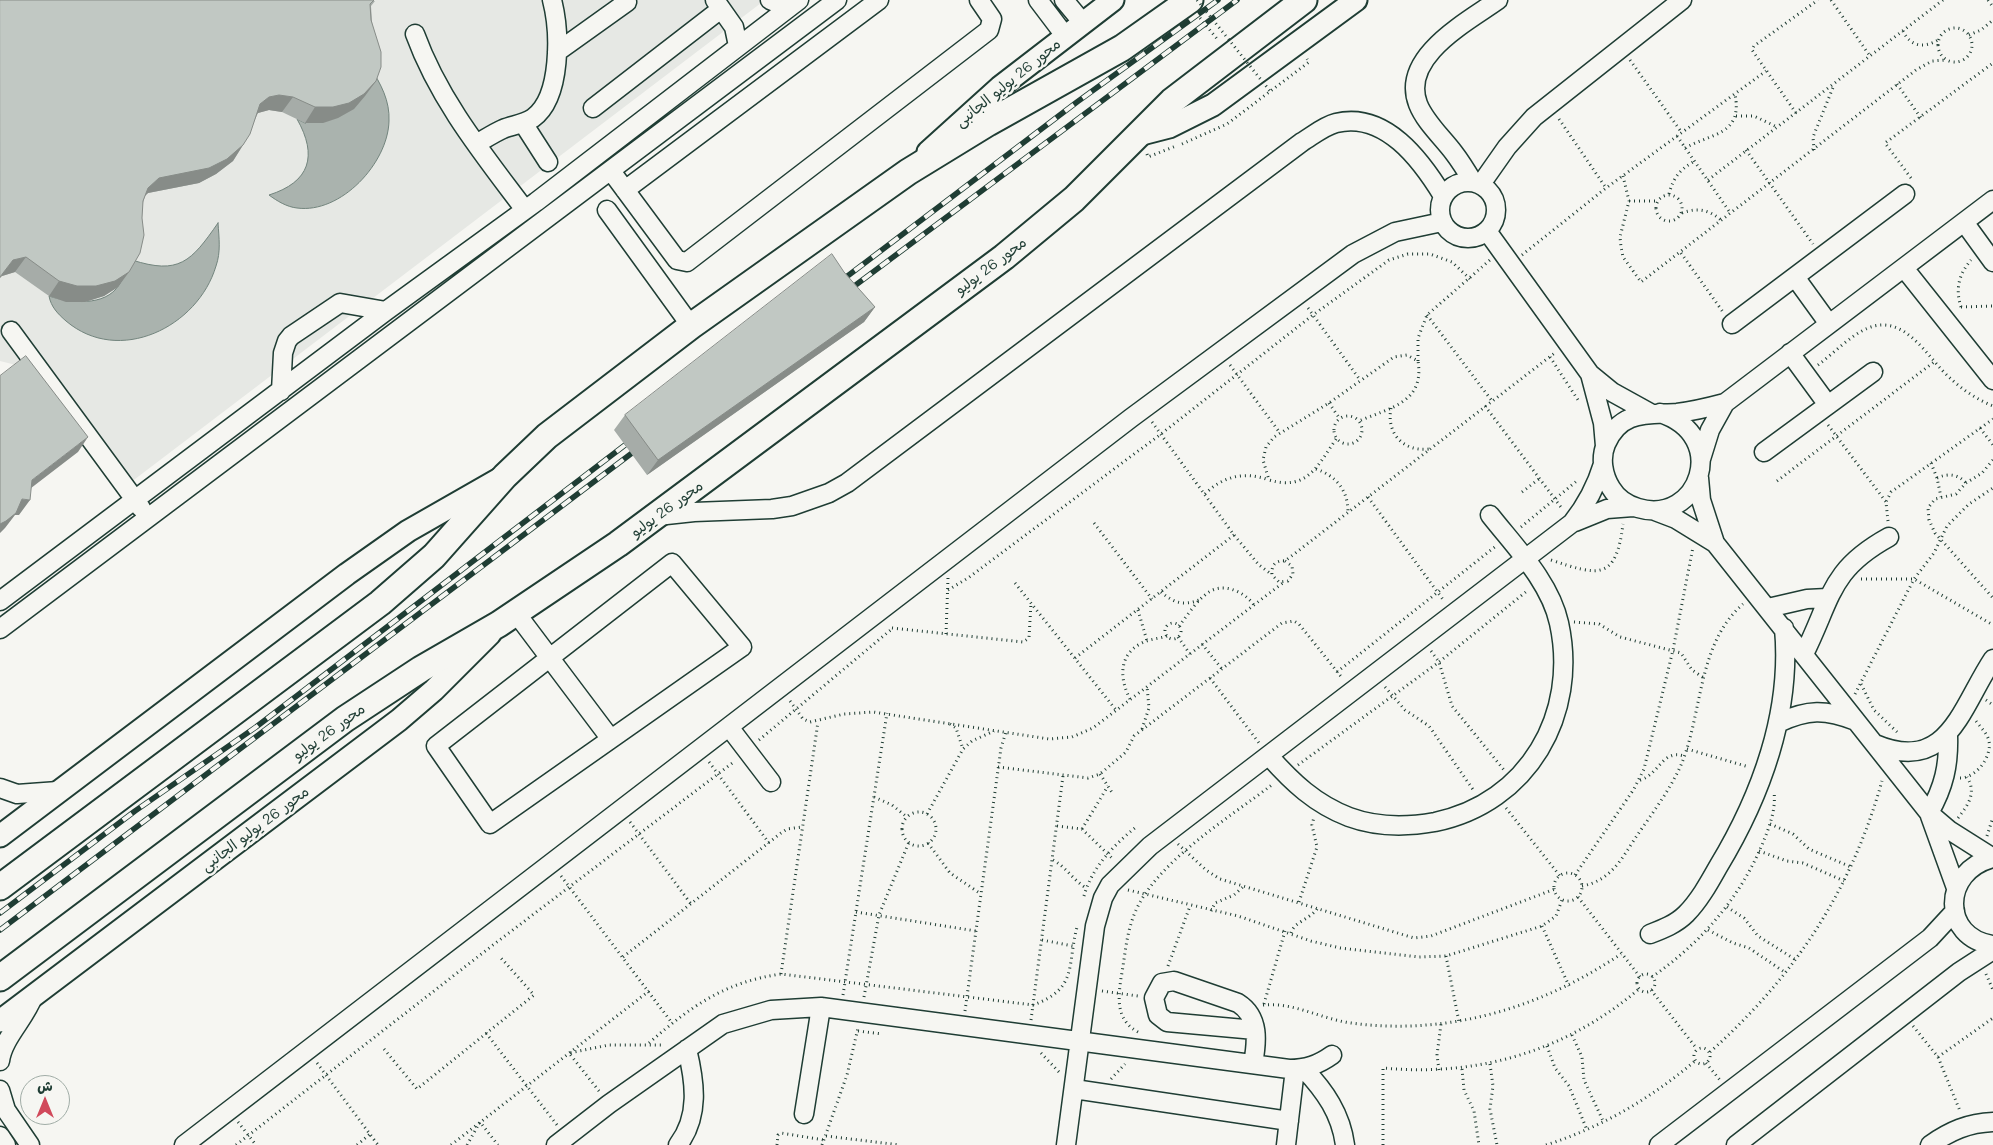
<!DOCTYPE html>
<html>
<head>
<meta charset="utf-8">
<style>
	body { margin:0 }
	#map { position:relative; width:1993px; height:1145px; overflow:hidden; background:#f6f6f2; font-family:Mali,"Playpen Sans Arabic",sans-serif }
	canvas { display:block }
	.north { position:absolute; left:20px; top:1075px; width:50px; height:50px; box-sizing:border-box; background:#f6f6f2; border:1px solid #a0aca6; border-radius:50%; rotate:0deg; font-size:14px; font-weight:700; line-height:20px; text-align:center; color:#1f3d34 }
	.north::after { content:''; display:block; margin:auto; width:18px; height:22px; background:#d1495b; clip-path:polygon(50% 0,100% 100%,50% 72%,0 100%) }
</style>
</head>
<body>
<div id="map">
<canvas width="1993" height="1145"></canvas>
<div class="north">ش</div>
</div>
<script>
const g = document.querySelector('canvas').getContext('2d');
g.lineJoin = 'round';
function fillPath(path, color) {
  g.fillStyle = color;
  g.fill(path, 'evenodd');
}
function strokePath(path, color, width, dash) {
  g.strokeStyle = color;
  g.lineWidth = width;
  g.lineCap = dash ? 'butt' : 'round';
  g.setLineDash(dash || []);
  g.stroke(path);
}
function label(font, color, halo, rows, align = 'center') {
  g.font = font + ' Mali,"Playpen Sans Arabic",sans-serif';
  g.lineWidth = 5;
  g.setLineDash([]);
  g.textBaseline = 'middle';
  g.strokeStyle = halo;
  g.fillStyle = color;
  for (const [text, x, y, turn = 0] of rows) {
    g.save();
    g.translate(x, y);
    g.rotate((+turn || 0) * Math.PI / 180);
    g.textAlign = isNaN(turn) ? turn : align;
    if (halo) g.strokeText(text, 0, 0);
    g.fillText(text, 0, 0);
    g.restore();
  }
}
const built = new Path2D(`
	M0 0H765L118 492 20 366 0 361Z`);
const water = new Path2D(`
	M370 67C381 84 390 101 389 121 388 163 341 214 297 208 287 207 277 201 269 195 310 182 318 156 297 119L305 123Z
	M218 223C219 238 221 252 216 266 198 327 119 366 66 321 58 314 51 307 49 296 70 303 105 307 119 285 124 277 128 268 132 260 179 275 191 262 218 223Z`);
const path = new Path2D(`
	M1831 0 1870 56
	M1988 0 1993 7
	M1200 18 1218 40
	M1938 45a17 17 0 1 1 34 0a17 17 0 1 1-34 0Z
	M1903 31C1910 46 1923 49 1938 40
	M1969 35 1981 30 1993 20
	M1630 60 1682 133
	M1897 84 1921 118
	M1796 113 1752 50 1754 46 1818 0
	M1736 116H1754L1777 127
	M1559 119 1606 188
	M1677 136 1731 214
	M1182 144 1227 124 1309 62 1307 59
	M1685 148C1712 133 1743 135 1735 94
	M1746 150 1813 244
	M1814 150 1813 137 1834 85
	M1147 154 1148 157 1176 146
	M1623 176 1629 201 1620 237 1621 247 1623 257 1641 282 1916 70 1932 61 1946 60
	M1911 178 1885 143 1993 63
	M1708 180 1943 0
	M1669 194C1673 178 1680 169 1695 161
	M1656 208a13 13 0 1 1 26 0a13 13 0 1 1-26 0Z
	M1629 201H1657
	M1682 213C1698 207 1710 210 1722 221
	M1681 253 1723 312
	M1522 255 1606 188 1766 71
	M1961 307C1955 289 1959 274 1971 260
	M1961 307 1993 306
	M1308 308 1360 380
	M1427 315 1492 401
	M1550 357 1578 400
	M1418 361V338L1427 315 1490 260
	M1230 365 1280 433
	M1818 365C1834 353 1851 335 1868 328 1906 313 1927 358 1951 379 1963 390 1978 400 1993 406
	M1329 403 1340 419
	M1485 406 1563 510
	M1391 408C1386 433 1403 452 1429 449
	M1334 430a14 14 0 1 1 28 0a14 14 0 1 1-28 0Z
	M1152 422 1234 535 1259 565 1271 574
	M1828 425 1886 502
	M1980 428 1993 445
	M1336 439C1317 467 1307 491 1269 480L1263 460 1266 447 1274 437 1329 403 1394 357 1407 355 1418 361C1425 403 1389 408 1359 421
	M1993 460 1982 473 1966 483 1956 494 1935 499 1928 508 1929 520 1935 533 1993 598
	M1931 463 1937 478 1941 497
	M1316 469C1336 476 1348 490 1348 512
	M1937 478C1948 473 1958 474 1966 483
	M1777 481 1934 362
	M1522 492 1539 479
	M1205 494C1223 476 1245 471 1269 480
	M1368 497 1444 601
	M1888 521 1886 502 1891 492 1993 419
	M1094 523 1152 599
	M1521 527 1578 480
	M1551 560C1599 576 1616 581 1623 524
	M1285 561 1292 566 1293 574 1288 581 1279 582 1272 575C1271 565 1276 560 1285 561L1556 352
	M1861 579H1914L1993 625
	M1015 583 1116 710
	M948 590 968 578 1161 434 1313 315 1389 260 1408 254H1430L1452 262 1470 279
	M1161 592C1174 603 1183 606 1199 600
	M1138 610 1147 641
	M1574 622 1599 624 1620 637 1681 653 1692 670 1704 678
	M1165 631a8 8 0 1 1 16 0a8 8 0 1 1-16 0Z
	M1179 626C1187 616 1195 603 1205 595 1220 581 1243 590 1254 605
	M892 628 1023 642 1029 638 1031 603
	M946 634 948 578
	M1178 637 1190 654
	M1202 644 1222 669
	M1431 651 1439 662 1452 706 1504 770
	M1075 658 1234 535
	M1337 672 1496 546
	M1210 678 1259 743
	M1861 684 1874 710 1897 732
	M1385 687 1405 710 1429 726 1474 791
	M1855 694 1914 579 1934 553 1947 526 1969 504 1993 488
	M1130 699C1120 680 1118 656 1140 644 1148 639 1158 639 1167 636
	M1986 700 1993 705
	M790 701 803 719 810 722 844 714 873 712 1049 739 1072 737 1093 728 1284 582
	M950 724 956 728 963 749
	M1142 729 1149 708 1147 686
	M759 740 893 628
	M1687 749 1749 767
	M709 762 769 843
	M1298 765 1439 662 1527 591
	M998 767 1088 778 1100 774 1126 752 1134 736 1282 623 1294 621 1299 624 1343 679
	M1100 774 1113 794
	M1960 778C1976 778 1992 757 1989 741 1987 733 1981 728 1976 721
	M1640 780C1659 775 1662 749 1684 756
	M874 797 892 805 907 817
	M1506 808 1560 876
	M902 829a17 17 0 1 1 34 0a17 17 0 1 1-34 0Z
	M927 814 963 749 972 741 994 731
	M1958 818C1968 805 1977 793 1967 777
	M630 822 691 904
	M1770 824 1793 834 1809 849 1851 867
	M1057 826 1082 829 1114 860
	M1082 829 1108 786
	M1987 836 1993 817
	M928 843 950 873 981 894
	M1178 844 1206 870 1220 879 1414 938 1431 936 1555 889
	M1759 851 1787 861 1803 863 1844 881
	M1053 860C1066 867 1073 880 1086 888
	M1554 887a14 14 0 1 1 28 0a14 14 0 1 1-28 0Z
	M1575 875 1634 789 1644 769 1673 650 1693 547
	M561 876 672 1023
	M1582 886C1609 881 1620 862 1634 840 1650 816 1669 792 1681 765 1703 713 1697 644 1743 604
	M1128 890 1238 916 1311 941 1340 948 1419 957 1446 956 1542 926 1556 916 1562 900
	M1084 896C1092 867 1114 845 1136 827
	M1578 897 1640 977
	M1299 902 1317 847 1312 825 1314 817
	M1727 907 1744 918 1758 936 1796 960
	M1211 911 1215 903 1234 895 1245 885
	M856 912 976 931
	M1542 926 1569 986
	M1708 930 1733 943 1749 948 1786 973
	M1291 933C1294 922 1310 919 1317 909
	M1042 940 1073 946
	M1446 956 1459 1022
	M623 957 781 833 787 829 802 827
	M1168 966 1190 906
	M781 974 818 722
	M1986 974 1993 990
	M1637 983a9 9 0 1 1 18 0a9 9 0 1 1-18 0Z
	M1652 977C1702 942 1741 897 1764 840 1770 825 1776 809 1774 792
	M1651 990 1697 1049
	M1102 991 1138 996
	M843 995 887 713
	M864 997 879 915 909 842
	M1264 1004 1285 931
	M1263 1005C1294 1002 1321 1019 1351 1023 1448 1036 1541 1008 1621 954
	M965 1011 1001 748 1006 732
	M1031 1020 1063 776
	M1913 1026 1938 1057 1960 1111
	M858 1031 882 1034
	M1138 1032C1116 1020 1118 999 1121 978 1125 957 1126 935 1134 915 1154 863 1229 818 1273 784
	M486 1033 557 1125
	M1572 1035 1582 1057 1584 1080 1604 1123
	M649 1043C691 1006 725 982 781 974L1033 1005C1078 989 1067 965 1077 927
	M1547 1046 1555 1068 1569 1086 1587 1130
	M1694 1056a8 8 0 1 1 16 0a8 8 0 1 1-16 0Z
	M384 1049 417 1089 534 995 501 958
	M1710 1052C1795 976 1851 891 1882 781
	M1041 1053 1059 1072
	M1938 1057 1993 1018
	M317 1063 378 1145
	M1706 1063 1720 1080
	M1490 1064 1493 1086 1490 1109 1497 1145
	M1462 1069 1464 1090 1474 1111 1479 1145
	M1439 1070 1437 1055 1441 1024
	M1111 1079 1125 1064
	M599 1091 569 1053 609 1045H664
	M238 1122 256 1145
	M826 1136 900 1145
	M236 1145 493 945 735 761
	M357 1145 370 1134
	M451 1145 649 991
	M467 1145 480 1122 498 1145
	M777 1145 778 1135 781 1133 824 1140
	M822 1145 847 1075 858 1028
	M1383 1145V1068C1479 1077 1566 1051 1639 989
	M1546 1145C1602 1127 1650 1099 1695 1061`);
const minor = new Path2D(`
	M715 0 734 27 738 46
	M770 0 789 8
	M1038 0 1066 37
	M1064 0 1083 23
	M415 34C439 100 483 154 525 210
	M557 52 627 2
	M593 108 721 9
	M523 123 548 162
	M476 144C485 139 494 133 503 129 513 125 524 124 533 118 562 97 560 31 552 0
	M611 171 677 260 687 262 989 30 992 19 979 0
	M1440 210a28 28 0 1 1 56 0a28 28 0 1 1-56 0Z
	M1473 182C1467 172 1461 162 1454 153 1442 137 1425 122 1418 104 1400 57 1467 22 1498 0
	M1481 184 1507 147 1534 117 1682 0
	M625 190 879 0
	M607 210 691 326
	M1964 222 1993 262
	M1487 231 1590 374 1612 392 1650 413
	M1904 268 1993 380
	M1795 277 1829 324
	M1732 324 1905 194
	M11 331 141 508
	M1790 353 1828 405
	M1590 374 1603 423 1605 446
	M281 391 283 353 287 341 291 336 340 303 386 311
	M1660 413C1731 436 1699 526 1638 508 1627 505 1617 498 1611 488 1603 475 1600 458 1606 444 1621 410 1647 415 1677 413 1694 411 1710 407 1725 403L1993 200
	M1764 452 1873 372
	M1701 459 1710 430 1725 403
	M1699 478 1701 500 1715 543
	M1655 511 1676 519 1715 543 1929 813 1949 830 1993 858
	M657 516 694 512 772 509 792 506 829 493 847 483 1302 142C1312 136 1324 126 1336 123 1385 111 1421 160 1443 196
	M1575 522 1607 509 1633 507
	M672 563 742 647 490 824 436 746Z
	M0 601 386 311 536 202 799 0
	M1768 608 1807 599 1827 598
	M516 613 610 738
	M0 629 837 0
	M1804 654C1832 598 1829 570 1889 537
	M1778 723C1808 709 1825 709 1856 721
	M729 727 771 782
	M1875 744C1948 775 1961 707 1993 659
	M1269 756C1292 782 1315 804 1349 817 1376 827 1407 827 1435 822 1528 803 1579 714 1559 623 1550 582 1516 548 1490 515
	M0 788 17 794 58 791
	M1929 813C1944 787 1949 765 1948 735
	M1930 816 1956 888
	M1993 858C1941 871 1941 938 1993 945
	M1650 934C1663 929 1676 924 1686 914 1699 901 1709 883 1718 867 1761 796 1792 712 1784 628
	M0 1061C3 1038 25 1019 33 997
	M1253 1064C1257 1042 1260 1017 1238 1003L1174 981 1162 983 1154 998 1158 1015 1167 1022 1255 1030
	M1304 1069C1325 1091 1341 1114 1345 1145
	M1074 1089 1289 1121
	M0 1090 6 1110 30 1145
	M804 1114 821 1007
	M0 1136 6 1145
	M184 1145 1131 418 1353 254 1395 232 1442 222
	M556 1145 609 1104 723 1024 771 1010 821 1007 1289 1069C1306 1069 1318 1065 1332 1055
	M678 1145C700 1116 695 1082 687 1049
	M1066 1145 1095 926 1103 898 1110 885 1150 846 1572 523C1587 504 1596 487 1603 464
	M1286 1145 1295 1069
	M1659 1145 1930 938 1955 911
	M1736 1145 1959 972 1993 950
	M1930 1145C1950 1131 1968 1123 1993 1122`);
const major = new Path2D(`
	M1138 135 1169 127 1213 105 1356 0
	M928 152 1000 87 1113 0
	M0 836 347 574 408 531 499 479
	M0 1021 399 720 434 690 490 634`);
const highway = new Path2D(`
	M0 887 380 603 434 556 505 476 547 436 691 326 908 172 988 123 1122 48 1190 0
	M0 978 345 719 421 669 499 624 618 544 1004 257 1074 199 1172 101 1304 0`);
const rail = new Path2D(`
	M837 284 1077 102 1218 0
	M845 293 1237 0
	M0 913 135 811 256 727 625 445
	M0 930 632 453`);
const pathBridge = new Path2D(`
	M1197 0 1270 91`);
const wall = new Path2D(`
	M0 0 375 1 371 6 376 81 365 96 354 109 338 118 323 123H305L282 112 269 110 258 113 243 145 233 161 216 174 199 183 148 193 145 196 118 287 104 296 85 302H66L49 296 15 272 2 276Z
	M844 272 875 307 864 322 647 475 614 430 625 415Z`);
const shadedWall = new Path2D(`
	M376 81 365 96 354 109 338 118 323 123H305L315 107Z
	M279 95 293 97 282 112 269 110 258 113 250 120 260 104 269 97Z
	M243 145 233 161 216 174 199 183 148 193 137 203 148 188 159 178Z
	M26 257 15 272 2 276 0 278V277L13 260Z
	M129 272 118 287 104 296 85 302H66L49 296 59 281Z
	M875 307 864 322 647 475 658 460Z
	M88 437 78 452 22 495 32 480Z
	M22 499 30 500 19 515H15L5 528 0 533V524Z`);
const building = new Path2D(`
	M0 0H374L370 4 371 20 381 52V67L376 81 364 94 349 103 333 107H315L293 97 279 95 269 97 260 104 250 134 243 145 227 159 209 168 159 178 148 188 143 201 142 218 144 235 140 253 129 272 115 281 96 286H77L59 281 26 257 13 260 0 277Z
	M832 254 844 272 875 307 658 460 625 415Z
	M26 356 88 437 32 480 30 500 22 499 16 513 6 521 0 524V376Z`);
const streetNames = [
	["محور 26 يوليو الجانبى",1008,83,-39],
	["محور 26 يوليو",991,266,-37],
	["محور 26 يوليو",667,509,-36],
	["محور 26 يوليو",329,732,-36],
	["محور 26 يوليو الجانبى",255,829,-37]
];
fillPath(built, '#e6e8e4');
fillPath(water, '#aab3ae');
strokePath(water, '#72847d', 1);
strokePath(minor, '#1f3d34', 21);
strokePath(major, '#1f3d34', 25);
strokePath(highway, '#1f3d34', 29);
strokePath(path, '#1f3d34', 3, [1, 4]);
strokePath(minor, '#f6f6f2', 18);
strokePath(major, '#f6f6f2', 21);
strokePath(highway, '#f6f6f2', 25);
strokePath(rail, '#1f3d34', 5.5);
strokePath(rail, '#f6f6f2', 4, [11]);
strokePath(pathBridge, '#1f3d34', 3, [1, 4]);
fillPath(wall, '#a6aca8');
fillPath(shadedWall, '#878c88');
fillPath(building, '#c1c8c3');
strokePath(building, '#878c88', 1);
label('15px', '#1f3d34', '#f6f6f2', streetNames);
</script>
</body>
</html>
